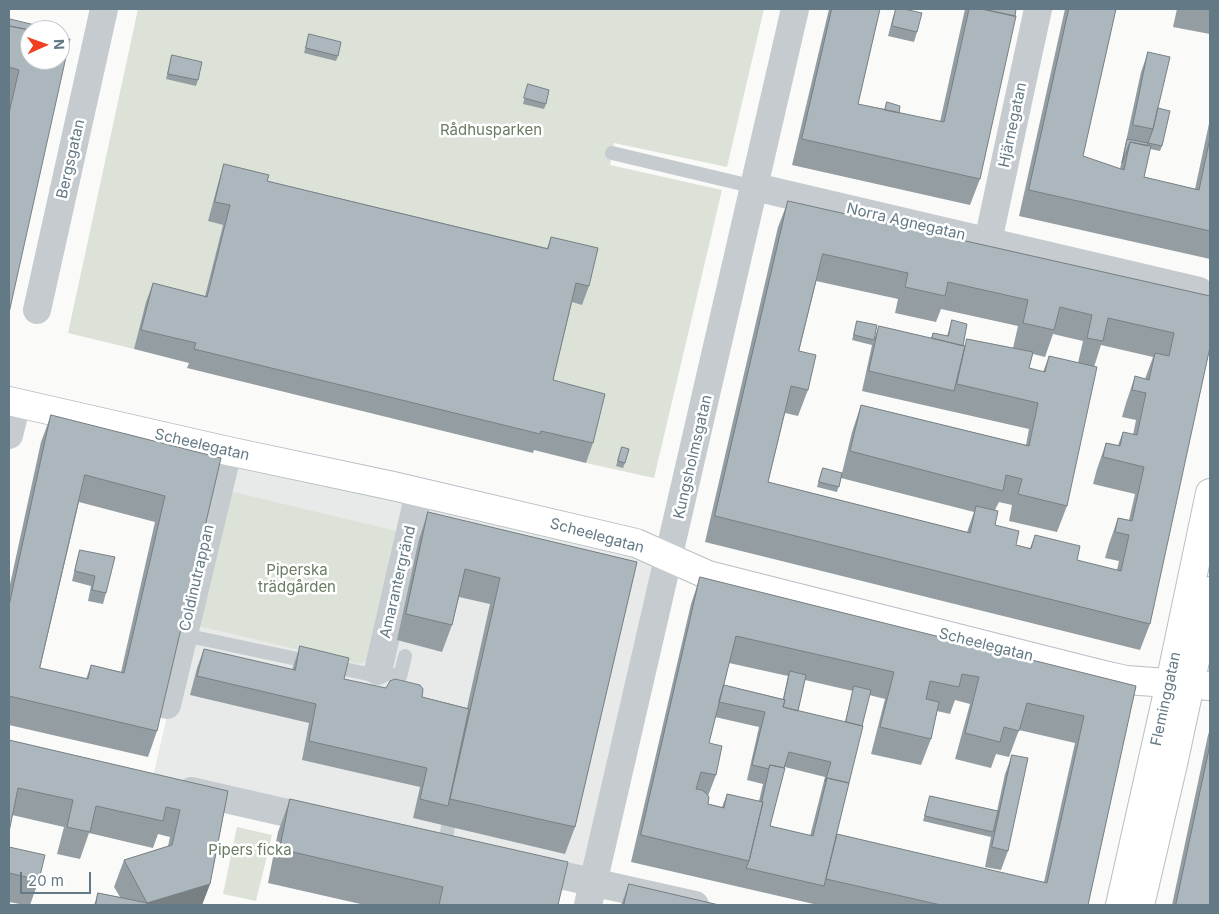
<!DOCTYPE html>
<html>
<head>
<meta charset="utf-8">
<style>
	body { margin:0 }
	#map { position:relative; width:1219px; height:914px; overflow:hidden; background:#fafaf8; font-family:Inter,sans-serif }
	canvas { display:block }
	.frame { position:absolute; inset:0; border:10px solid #637985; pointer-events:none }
	.north { position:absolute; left:20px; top:20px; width:50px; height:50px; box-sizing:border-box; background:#fff; border:1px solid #c1c9ce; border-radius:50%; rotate:88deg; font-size:14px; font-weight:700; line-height:20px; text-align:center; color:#637985 }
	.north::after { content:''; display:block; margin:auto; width:18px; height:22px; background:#f04021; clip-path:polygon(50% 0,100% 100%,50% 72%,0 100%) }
	.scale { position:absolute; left:20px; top:872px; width:71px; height:22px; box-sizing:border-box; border:2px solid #637985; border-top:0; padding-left:6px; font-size:15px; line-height:18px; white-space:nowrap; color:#637985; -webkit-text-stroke:4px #fff; paint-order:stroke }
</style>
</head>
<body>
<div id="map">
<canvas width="1219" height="914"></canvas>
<div class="frame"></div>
<div class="north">N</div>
<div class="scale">20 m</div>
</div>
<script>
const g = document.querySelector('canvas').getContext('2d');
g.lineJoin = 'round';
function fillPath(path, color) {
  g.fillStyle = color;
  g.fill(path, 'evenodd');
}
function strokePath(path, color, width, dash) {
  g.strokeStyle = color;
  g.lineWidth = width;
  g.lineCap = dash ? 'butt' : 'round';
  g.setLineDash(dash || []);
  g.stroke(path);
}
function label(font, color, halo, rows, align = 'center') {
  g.font = font + ' Inter,sans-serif';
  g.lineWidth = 5;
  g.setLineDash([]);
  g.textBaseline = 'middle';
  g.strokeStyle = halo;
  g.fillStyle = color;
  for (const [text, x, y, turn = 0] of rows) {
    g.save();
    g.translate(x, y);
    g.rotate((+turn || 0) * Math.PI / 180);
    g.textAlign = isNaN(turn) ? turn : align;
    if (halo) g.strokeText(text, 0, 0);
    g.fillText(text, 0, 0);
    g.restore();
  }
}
const built = new Path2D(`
	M228 451 669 552 593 881 152 781Z`);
const green = new Path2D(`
	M138 9H764L727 167 614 143 610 165 722 190 654 478 586 463 598 413 546 400 569 302 582 305 208 221 223 225 203 305 134 349 68 333Z
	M229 491 401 532 373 656 360 664 198 626Z
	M237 827 272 835 256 901 223 894Z`);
const lane = new Path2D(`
	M612 153 755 187
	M184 635 368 674 378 671 400 677 405 656
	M444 849 448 827`);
const street = new Path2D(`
	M755 187 1199 291
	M988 241 1038 9
	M37 310 104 9
	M9 435 17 403
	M378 671 419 493
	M167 705 228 451
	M191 791 322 821
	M529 868 695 905
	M588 905 795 9`);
const secondary = new Path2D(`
	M9 401 228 451 393 486 636 543 708 575 1100 674 1126 680 1210 686
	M1120 905 1170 683 1210 493
	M1140 905 1173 764 1210 591`);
const wall = new Path2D(`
	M829 9H880L858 104 885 109 887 102 899 113 940 122 965 9H1016L980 179 970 205 792 165Z
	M896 9 917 32 914 42 888 36 893 17Z
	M1065 9H1116L1083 156 1120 169 1141 72 1148 52 1158 108 1162 146 1160 151 1150 149 1144 177 1195 189 1210 119V259L1019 216Z
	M1177 9H1210V34L1173 27Z
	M10 19 38 30 9 313V24Z
	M309 34 338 56 336 61 304 53Z
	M172 55 198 80 196 86 166 79Z
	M528 84 546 104 544 109 523 104Z
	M224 164 267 181 547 248 551 237 589 286 582 305 572 302 553 380 593 443 586 463 534 450 533 453 187 368 189 363 134 349 146 302 153 283 205 296 223 225 208 221 218 184Z
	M788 201 1210 296 1150 624 1140 650 705 542 778 227ZM816 281 898 299 895 313 936 322 941 309 1018 326 1013 348 967 339 965 346H963L952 320 947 336 933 333 931 338 879 326 872 345 862 391 1029 429 1026 445 861 405 852 432 842 473 823 468 821 473 817 487 837 492 841 478 974 512 967 532 768 482 785 413 798 416 808 390 799 351ZM1053 334 1083 341 1078 363 1049 356 1043 372 1029 368 1033 354 1045 357ZM1101 345 1153 357 1145 379 1135 376 1126 403 1122 417 1136 420 1133 435 1123 432 1118 445 1106 443 1097 469 1093 484 1135 494 1129 520 1118 518 1109 544 1105 558 1119 561 1117 570 1077 560 1035 535 1030 548 1016 545 995 525V510L999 502 1012 505 1009 521 1057 532 1067 506 1094 367Z
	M857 321 874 340 872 345 852 340Z
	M51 415 221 458 157 731 148 757 9 725V589L41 442ZM79 502 155 522 121 672 91 665 86 679 40 668Z
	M622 447 625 463 623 468 616 466Z
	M428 512 637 562 575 827 565 854 413 818 420 787 302 760 309 723 190 695 197 668 204 649 292 670 300 646 344 679 422 697 467 708 490 604 459 597 452 625 442 652 397 640 419 539Z
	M80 550 106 593 103 604 88 601 91 586 72 581 77 560Z
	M700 577 1136 686 1088 905H818L631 862 691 604ZM729 663 788 676 783 699 724 685ZM805 680 853 691 845 722 798 711ZM869 695 885 699 871 754 921 765 931 739 937 711 950 714 955 700 970 704 955 759 991 768 996 754 1009 757 1019 730 1075 743 1044 882 835 841ZM715 717 759 727 747 780 763 784 759 801 727 794 722 807 708 804V796L716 775 709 743ZM785 767 825 777 810 836 770 826Z
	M1210 730V905H1172L1208 735Z
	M9 740 228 791 210 884 202 905H94L98 893 120 897 114 887 124 860 168 846 170 837 158 834 153 848 89 833 80 859 57 854 64 827 12 815Z
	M1012 755 1008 851 1001 870 985 867 991 837 923 821 930 796 997 811 1005 774Z
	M290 799 558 905H365L268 883 278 832Z
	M9 847 39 880 30 905H25L9 902Z
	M629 884 719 905H621Z`);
const shadedWall = new Path2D(`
	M210 884 202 905H146L147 903Z`);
const building = new Path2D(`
	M832 9H880L858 104 944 122 969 9H982L1016 16 980 179 802 139Z
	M896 9H904L922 13 917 32 892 26Z
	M982 9H1016L1015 16Z
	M1069 9H1116L1083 156 1124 170 1130 142 1151 146 1144 177 1199 190 1210 138V231L1029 190Z
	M10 19 39 26 38 30H30L9 26Z
	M9 26 30 30V60H60V37L70 39 9 313V113L19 70 9 67Z
	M309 34 341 42 338 56 306 48Z
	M1148 52 1170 57 1153 129 1133 125Z
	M172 55 202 62 198 80 168 74Z
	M528 84 549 90 546 104 524 98Z
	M887 102 900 106 899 113 885 110Z
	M1158 108 1170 111 1162 146 1148 143V146L1130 142 1122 163 1127 139 1148 143 1153 129Z
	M224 164 269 175 267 181 548 249 551 237 598 248 589 286 576 283 553 380 605 394 593 443 541 431 540 434 194 349 196 343 141 330 153 283 207 297 230 205 215 202Z
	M788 201 1210 296V347L1150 624 715 516ZM823 254 908 273 905 287 945 296 948 282 1028 300 1023 323 1054 330 1060 307 1092 315 1087 338 1103 341 1108 318 1174 333 1169 356 1155 353 1149 380 1135 376 1132 390 1146 393 1137 435 1123 432 1120 446 1106 443 1103 457 1144 467 1132 521 1118 518 1115 532 1129 535 1121 571 1077 560 1080 546 1035 535 1031 549 1016 545 1019 531 995 525 998 511 976 506 970 533 768 482 791 386 808 390 816 355 799 351Z
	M952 320 967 324 963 346 932 338 933 333 948 336Z
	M857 321 877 325 874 340 854 335Z
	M879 326 965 346 954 391 869 371Z
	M967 339 1033 352 1029 368 1045 372 1049 356 1097 367 1067 506 1018 494 1022 479 1006 475 1003 491 850 451 861 405 1029 446 1038 403 957 384Z
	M51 415 221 458 157 731 9 696V606ZM85 475 165 496 124 673 91 665 88 679 40 668Z
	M622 447 629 449 625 463 618 461Z
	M823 468 842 473 839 487 819 482Z
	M428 512 637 562 575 827 450 799 500 578 465 569 452 625 406 614Z
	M80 550 115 557 106 593 92 590 95 576 75 571Z
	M700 577 1136 686 1088 905H941L826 879 837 834 1047 883 1084 716 1027 703 1019 731 1004 727 1000 742 965 733 979 677 962 674 959 687 930 681 926 699 939 702 931 739 880 727 894 672 736 636 709 743 722 746 716 775 701 772 696 789 702 790 706 793 709 797 708 804 724 808 727 794 763 802 749 861 641 835Z
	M300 646 349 658 344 679 386 688 390 681 395 679 420 685 423 689 422 697 469 709 448 806 420 799 427 768 309 741 316 704 197 676 204 649 295 670Z
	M790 671 806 675 798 711 783 707 785 700 784 699Z
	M724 685 785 700 783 707 863 726 849 783 827 778 825 782 831 762 789 752 784 768 770 765 769 769 752 765 765 712 719 702Z
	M854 686 871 690 862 726 846 722Z
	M9 740 228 791 210 884 147 903 124 860 172 845 180 810 166 807 163 821 96 806 90 832 67 827 73 800 18 788 9 832Z
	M1210 745V905H1176Z
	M1012 755 1028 758 1008 851 992 847Z
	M770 765 785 768 770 826 813 836 827 778 849 783 824 886 746 868 749 861 763 802H762Z
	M930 796 998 811 993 832 925 816Z
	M290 799 568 862 558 905H439L443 887 280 849Z
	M9 847 45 855 39 880 9 873Z
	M629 884 719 905H624Z
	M98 893 147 903 146 905H96Z`);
const streetNames = [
	["Hjärnegatan",1013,125,-78],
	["Bergsgatan",71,159,-77],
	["Norra Agnegatan",906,222,13],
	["Scheelegatan",202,445,13],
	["Kungsholmsgatan",693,457,-77],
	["Scheelegatan",597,536,15],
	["Coldinutrappan",197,578,-77],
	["Amarantergränd",398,582,-77],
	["Scheelegatan",986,645,14],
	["Fleminggatan",1166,699,-78]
];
const parkNames = [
	["Rådhusparken",491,130],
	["Piperska",297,570],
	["trädgården",297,587],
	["Pipers ficka",250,850]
];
fillPath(built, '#e8eae9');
fillPath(green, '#dce2d8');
strokePath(secondary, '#b7bfc3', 30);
strokePath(lane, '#c5cbce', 14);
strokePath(street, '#c5cbce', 28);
strokePath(secondary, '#fff', 28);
fillPath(wall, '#939da2');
fillPath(shadedWall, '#788084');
fillPath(building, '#abb7bc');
strokePath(building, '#788084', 1);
label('15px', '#637985', '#fff', streetNames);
label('15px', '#697b62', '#fff', parkNames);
</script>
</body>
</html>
